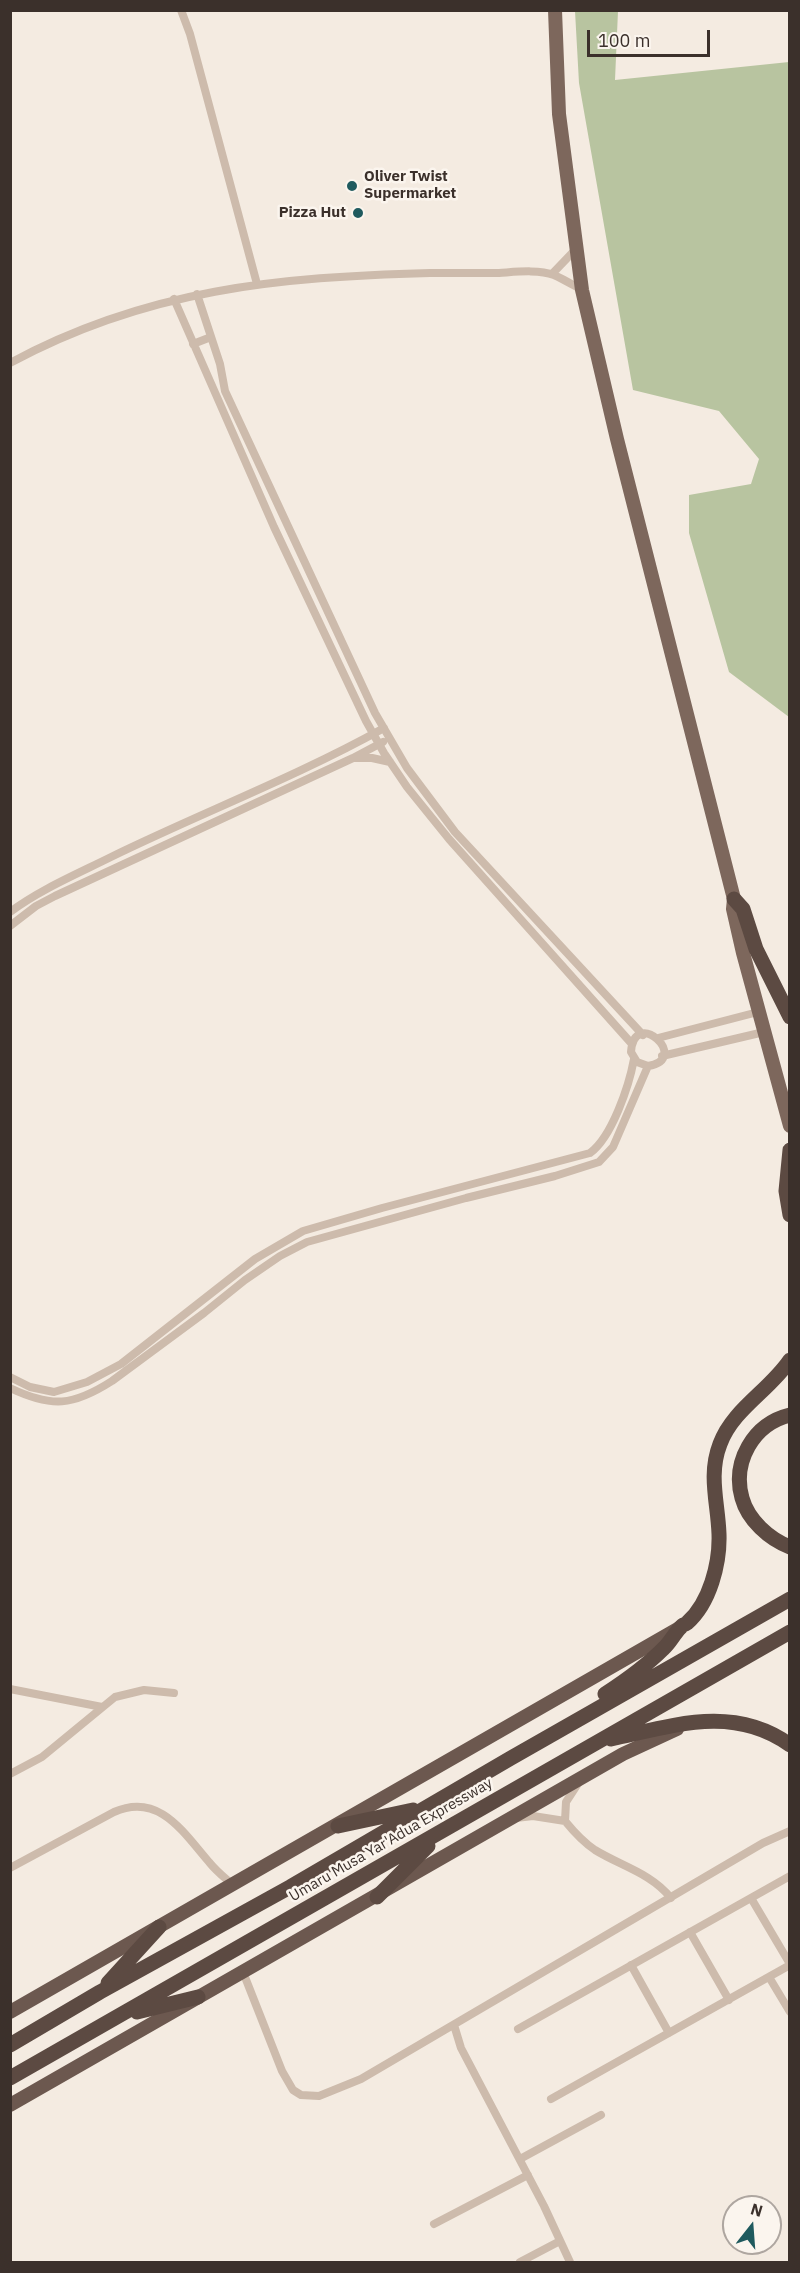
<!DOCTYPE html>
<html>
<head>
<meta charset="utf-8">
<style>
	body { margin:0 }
	#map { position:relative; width:800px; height:2273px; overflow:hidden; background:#f4ebe1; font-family:"IBM Plex Sans",sans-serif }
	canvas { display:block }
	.frame { position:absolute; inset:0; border:12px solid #3b302b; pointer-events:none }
	.north { position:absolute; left:722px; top:2195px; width:60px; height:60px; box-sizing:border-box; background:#fbf5ee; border:2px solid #aea6a0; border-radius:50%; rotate:17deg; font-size:16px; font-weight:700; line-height:24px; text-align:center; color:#3b302b }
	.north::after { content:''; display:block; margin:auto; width:21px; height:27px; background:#1f5a5e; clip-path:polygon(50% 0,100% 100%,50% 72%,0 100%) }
	.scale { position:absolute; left:587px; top:30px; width:123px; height:27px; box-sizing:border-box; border:3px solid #3b302b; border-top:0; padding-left:8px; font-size:18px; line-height:21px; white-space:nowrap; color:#3b302b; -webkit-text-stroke:4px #fbf5ee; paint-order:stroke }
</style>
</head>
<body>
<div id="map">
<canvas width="800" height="2273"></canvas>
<div class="frame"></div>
<div class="north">N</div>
<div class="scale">100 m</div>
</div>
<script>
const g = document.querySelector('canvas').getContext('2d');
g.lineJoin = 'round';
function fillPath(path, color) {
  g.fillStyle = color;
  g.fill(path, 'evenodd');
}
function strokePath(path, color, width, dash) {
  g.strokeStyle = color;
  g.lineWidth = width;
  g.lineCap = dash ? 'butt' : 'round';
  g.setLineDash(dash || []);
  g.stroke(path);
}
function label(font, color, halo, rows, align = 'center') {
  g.font = font + ' "IBM Plex Sans",sans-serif';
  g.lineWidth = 5;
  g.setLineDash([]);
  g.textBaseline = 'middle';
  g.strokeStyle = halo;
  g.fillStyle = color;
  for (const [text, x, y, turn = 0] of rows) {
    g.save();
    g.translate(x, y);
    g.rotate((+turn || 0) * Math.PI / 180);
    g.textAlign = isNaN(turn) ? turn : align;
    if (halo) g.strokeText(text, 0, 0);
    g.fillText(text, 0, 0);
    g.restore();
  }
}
const green = new Path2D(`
	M575 11H618L615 80 789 62V717L729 672 689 533V495L751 484 759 459 719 411 633 390 579 83Z`);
const minor = new Path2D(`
	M181 10 190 34 257 284
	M552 274 575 250
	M197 294 220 364 225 391 375 713 407 768 455 832 643 1035
	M174 299 274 527 366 721 384 753 407 787 449 839 632 1044
	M193 344 211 337
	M10 363C147 289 279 277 430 273 453 273 476 273 499 273 515 272 538 269 554 275 563 279 573 285 582 290
	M356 758H372L390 762
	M10 912C41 889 77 874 111 857 201 813 296 777 384 728
	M10 926 36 906 55 896 353 758 383 742
	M658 1038 758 1012
	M662 1056 764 1032
	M10 1377 30 1387 54 1392 87 1382 121 1364 255 1259 303 1231 382 1208 590 1153C612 1137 629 1086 634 1059
	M10 1388C52 1408 73 1406 112 1381L204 1313 245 1280 280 1256 307 1242 466 1198 555 1176 599 1162 613 1147 648 1066C692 1059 634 1006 631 1052L637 1062 648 1066
	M10 1689 102 1707
	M10 1774 42 1757 115 1697 144 1690 174 1693
	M516 1818 533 1816 565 1821 566 1802 579 1782
	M565 1821C574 1832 583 1842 595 1850 621 1866 651 1873 671 1898
	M10 1868 114 1812C159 1792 183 1832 209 1862 216 1871 225 1878 233 1885
	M751 1898 790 1964
	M690 1932 729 2000
	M631 1965 669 2033
	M243 1972 282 2071 293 2090 301 2095 319 2096 361 2079 763 1843 790 1831
	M769 1977 790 2012
	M454 2025 461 2048 544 2206 570 2262
	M518 2029 790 1876
	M551 2099 790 1965
	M520 2159 601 2115
	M434 2224 528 2175
	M520 2262 560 2241`);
const primary = new Path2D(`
	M555 10 559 114 582 290 617 439 734 899 733 909 743 953 790 1126`);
const trunk = new Path2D(`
	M10 2012 681 1627
	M10 2105 623 1754 677 1729`);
const motorway = new Path2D(`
	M734 899 743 909 756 949 790 1017
	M790 1150 786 1191 790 1215
	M790 1415C753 1424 732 1462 742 1498 748 1520 769 1539 790 1547
	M605 1694C625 1681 646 1666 663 1649 670 1643 674 1634 680 1628 684 1623 683 1626 687 1623 710 1603 720 1563 719 1534 718 1503 708 1475 720 1444 733 1409 769 1391 790 1360
	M611 1739C672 1726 733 1704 790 1745
	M338 1826 413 1810
	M377 1897 428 1846
	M108 1983 159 1927
	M137 2012 198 1997
	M10 2045 100 1992 290 1887 511 1758 790 1599
	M10 2078 790 1632`);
const markers = [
	[352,186,6,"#1f5a5e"],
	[358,213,6,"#1f5a5e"]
];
const poiNames = [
	["Oliver Twist",364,177],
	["Supermarket",364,194],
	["Pizza Hut",346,213,"right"]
];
const streetNames = [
	["Umaru Musa Yar'Adua Expressway",391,1840,-30]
];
fillPath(green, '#b8c4a0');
strokePath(minor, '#cdbbac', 8);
strokePath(primary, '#7d675c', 14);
strokePath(trunk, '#6c584f', 14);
strokePath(motorway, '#5c4a42', 15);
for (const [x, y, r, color] of markers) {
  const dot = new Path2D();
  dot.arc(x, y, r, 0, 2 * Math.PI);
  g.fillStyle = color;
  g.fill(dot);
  strokePath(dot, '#fbf5ee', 2);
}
label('bold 15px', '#3b302b', '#fbf5ee', poiNames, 'left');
label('15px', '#3b302b', '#fbf5ee', streetNames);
</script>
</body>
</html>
